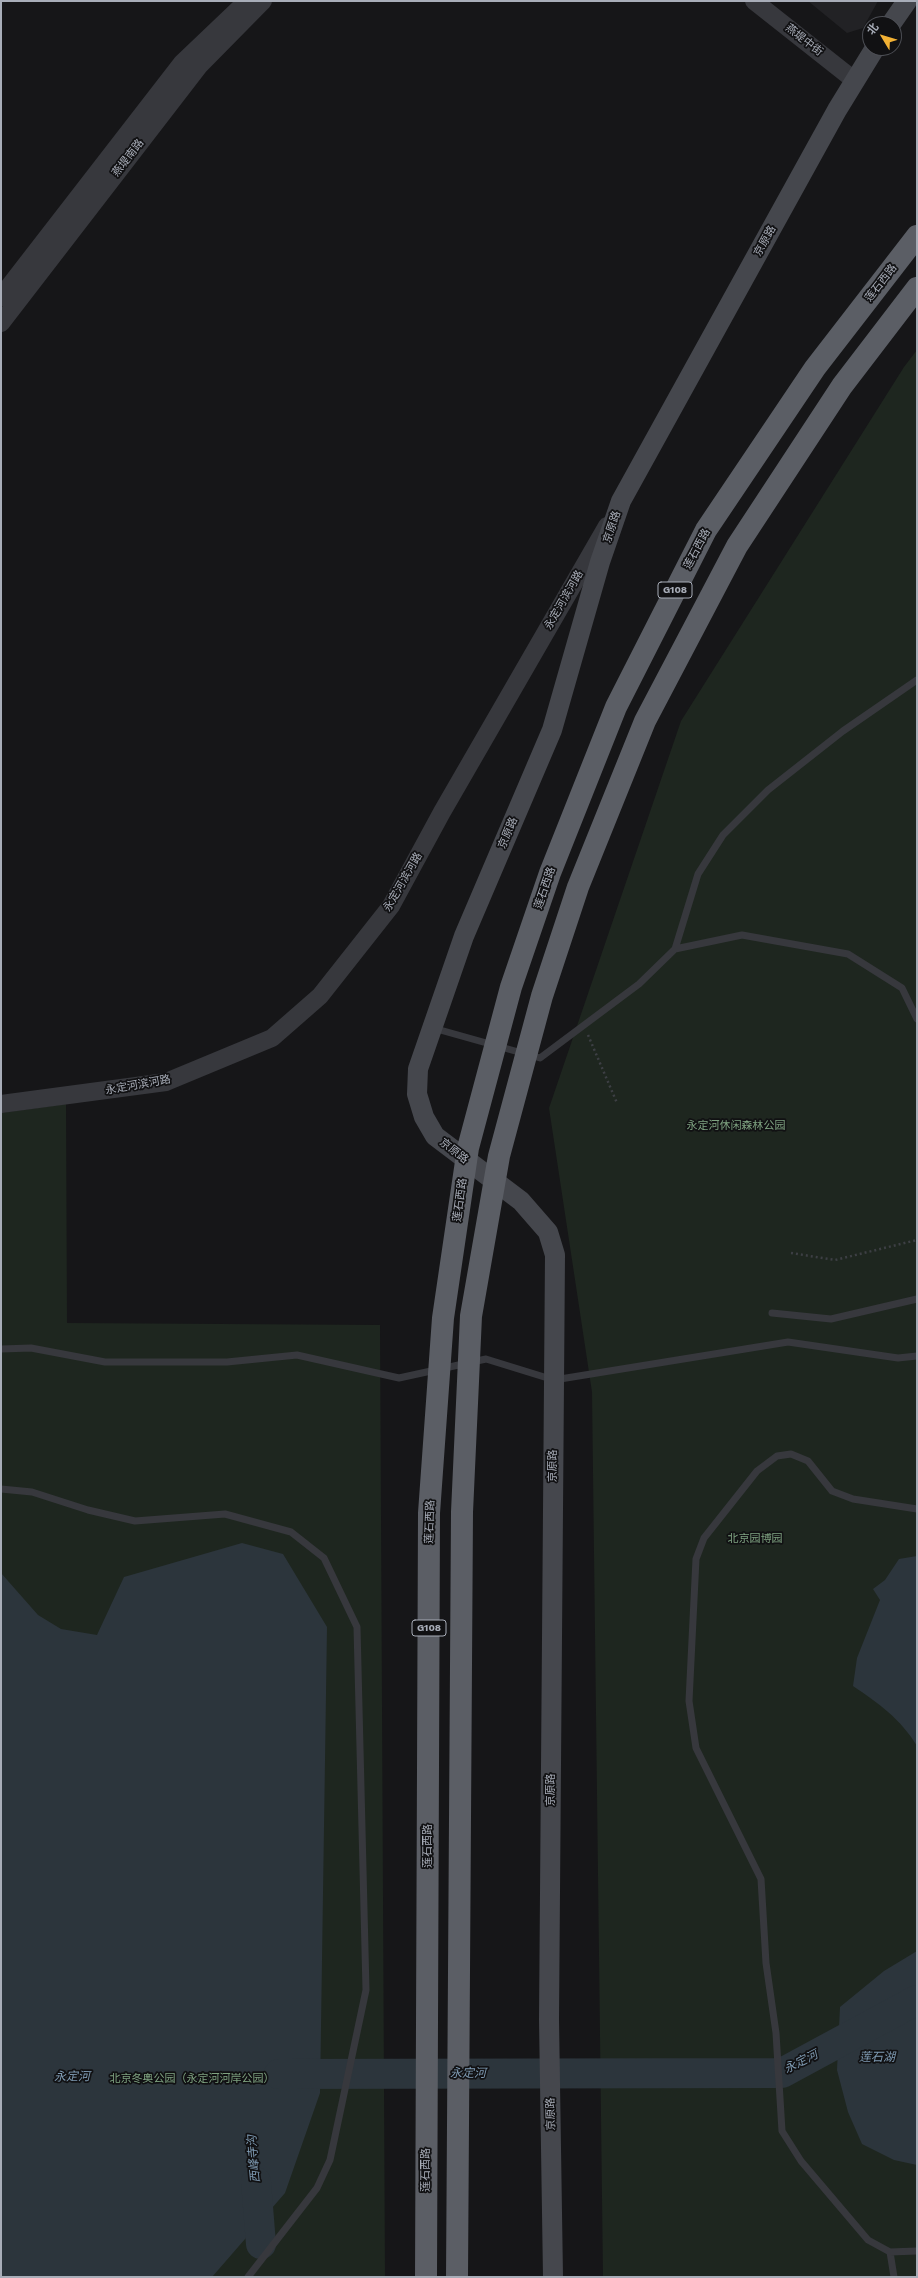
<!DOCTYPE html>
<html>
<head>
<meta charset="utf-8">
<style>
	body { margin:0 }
	#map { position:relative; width:918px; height:2278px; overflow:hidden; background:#161618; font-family:"Work Sans","Noto Sans SC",sans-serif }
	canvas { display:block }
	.frame { position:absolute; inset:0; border:2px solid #a8adb8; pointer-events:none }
	.north { position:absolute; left:862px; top:16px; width:40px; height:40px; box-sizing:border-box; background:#111113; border:1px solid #4d4f55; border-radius:50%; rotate:308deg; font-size:11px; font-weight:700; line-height:16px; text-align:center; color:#a8adb8 }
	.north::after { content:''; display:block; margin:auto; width:14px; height:18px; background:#f2b134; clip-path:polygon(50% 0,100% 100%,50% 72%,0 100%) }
</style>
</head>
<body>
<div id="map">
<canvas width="918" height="2278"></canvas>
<div class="frame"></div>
<div class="north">北</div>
</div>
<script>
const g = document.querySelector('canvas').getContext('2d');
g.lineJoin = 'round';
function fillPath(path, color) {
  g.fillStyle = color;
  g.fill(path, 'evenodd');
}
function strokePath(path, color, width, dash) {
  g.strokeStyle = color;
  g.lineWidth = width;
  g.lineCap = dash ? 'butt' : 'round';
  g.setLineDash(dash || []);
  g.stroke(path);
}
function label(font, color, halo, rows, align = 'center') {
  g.font = font + ' "Work Sans","Noto Sans SC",sans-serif';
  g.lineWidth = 3.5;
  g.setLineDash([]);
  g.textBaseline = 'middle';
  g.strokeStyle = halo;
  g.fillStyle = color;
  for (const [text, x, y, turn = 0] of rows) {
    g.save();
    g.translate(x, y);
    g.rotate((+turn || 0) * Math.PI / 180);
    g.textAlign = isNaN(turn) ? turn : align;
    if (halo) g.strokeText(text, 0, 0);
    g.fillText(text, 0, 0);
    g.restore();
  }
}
const built = new Path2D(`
	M808 1H878L863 28 847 33Z`);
const green = new Path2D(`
	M917 350V2277H603L592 1392 549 1108 681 721 904 367Z
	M66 1104 67 1323 380 1325 385 2277H1V1113Z`);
const water = new Path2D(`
	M242 1543 283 1554 327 1627 320 2093 285 2193 212 2277H1V1573L38 1615 61 1629 97 1635 124 1577Z
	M917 1556V1746C901 1719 878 1703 853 1686L857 1658 880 1600 873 1589 885 1580 899 1559Z
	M917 1951V2165L894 2160 862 2144 848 2112 837 2070 840 2007 884 1971Z`);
const river = new Path2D(`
	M279 2074 782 2073 917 2000
	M256 2182 261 2244`);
const path = new Path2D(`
	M588 1035 617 1103
	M791 1253 835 1260 917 1240`);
const service = new Path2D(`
	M675 949 742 935 848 954 902 988 917 1019
	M433 1028 540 1058 639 984 675 949 698 874 723 835 768 790 843 731 917 680
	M772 1313 831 1319 917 1299
	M1 1349 31 1348 105 1362H227L297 1355 399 1378 486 1359 554 1380 788 1342 898 1358 917 1356
	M1 1489 32 1492 88 1510 135 1521 225 1514 291 1532 324 1558 357 1627 366 1990 330 2160 317 2188 248 2277
	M917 1509 853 1499 832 1491 808 1461 791 1454 777 1456 757 1471 704 1538 696 1559 689 1701 696 1748 761 1879 766 1963 776 2033 782 2131 801 2161 868 2240 890 2252 917 2251
	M890 2252 894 2277`);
const tertiary = new Path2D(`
	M754 1 854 80
	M1 297 182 63 246 2
	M1 323 199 66 263 1
	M1 1104 166 1082 272 1038 320 996 391 906 442 812 607 526`);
const secondary = new Path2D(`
	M891 24 907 1
	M553 2277 549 2019 555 1255 548 1232 521 1201 435 1136 424 1117 417 1094 418 1069 464 936 552 730 600 562 621 501 837 110 875 48`);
const trunk = new Path2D(`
	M426 2277 429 1513 443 1318 468 1148 511 987 550 873 616 707 706 530 815 368 917 236
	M457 2277 462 1512 471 1316 499 1156 542 996 578 887 645 721 737 546 842 386 917 288`);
const shields = [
	[675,590,34],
	[429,1628,34]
];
const shieldNames = [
	["G108",675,590],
	["G108",429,1628]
];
const streetNames = [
	["燕堤中街",804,40,38],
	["燕堤南路",128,158,-52],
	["京原路",765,241,-61],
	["莲石西路",881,283,-52],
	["京原路",612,527,-71],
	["莲石西路",697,549,-62],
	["永定河滨河路",564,600,-60],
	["京原路",508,833,-67],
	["永定河滨河路",403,882,-60],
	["莲石西路",545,888,-71],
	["永定河滨河路",138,1085,-10],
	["京原路",454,1151,38],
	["莲石西路",460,1200,-82],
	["京原路",553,1466,-90],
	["莲石西路",430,1522,-88],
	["京原路",551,1790,-90],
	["莲石西路",428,1846,-90],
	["京原路",551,2114,-91],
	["莲石西路",426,2170,-90]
];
const parkNames = [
	["永定河休闲森林公园",736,1126],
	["北京园博园",755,1539],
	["北京冬奥公园（永定河河岸公园）",192,2079]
];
const waterNames = [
	["莲石湖",877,2057],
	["永定河",801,2062,-27],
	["永定河",468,2073],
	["永定河",72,2077,-1],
	["西峰寺沟",254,2159,-95]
];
fillPath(built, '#222225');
fillPath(green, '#1e261f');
fillPath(water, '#2c353c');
strokePath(river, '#2c353c', 30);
strokePath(path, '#3d3f44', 2.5, [2, 3]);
strokePath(service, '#37383d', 7);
strokePath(tertiary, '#37383d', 18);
strokePath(secondary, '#45474d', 20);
strokePath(trunk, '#5b5e65', 22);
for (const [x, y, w] of shields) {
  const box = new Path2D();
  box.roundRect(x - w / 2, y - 8, w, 16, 3);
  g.fillStyle = '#111113';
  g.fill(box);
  strokePath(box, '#a8adb8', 1);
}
label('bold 10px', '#a8adb8', null, shieldNames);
label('11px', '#a8adb8', '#111113', streetNames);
label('11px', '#7fa381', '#111113', parkNames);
label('italic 12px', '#7f9bb3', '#111113', waterNames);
</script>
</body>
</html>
